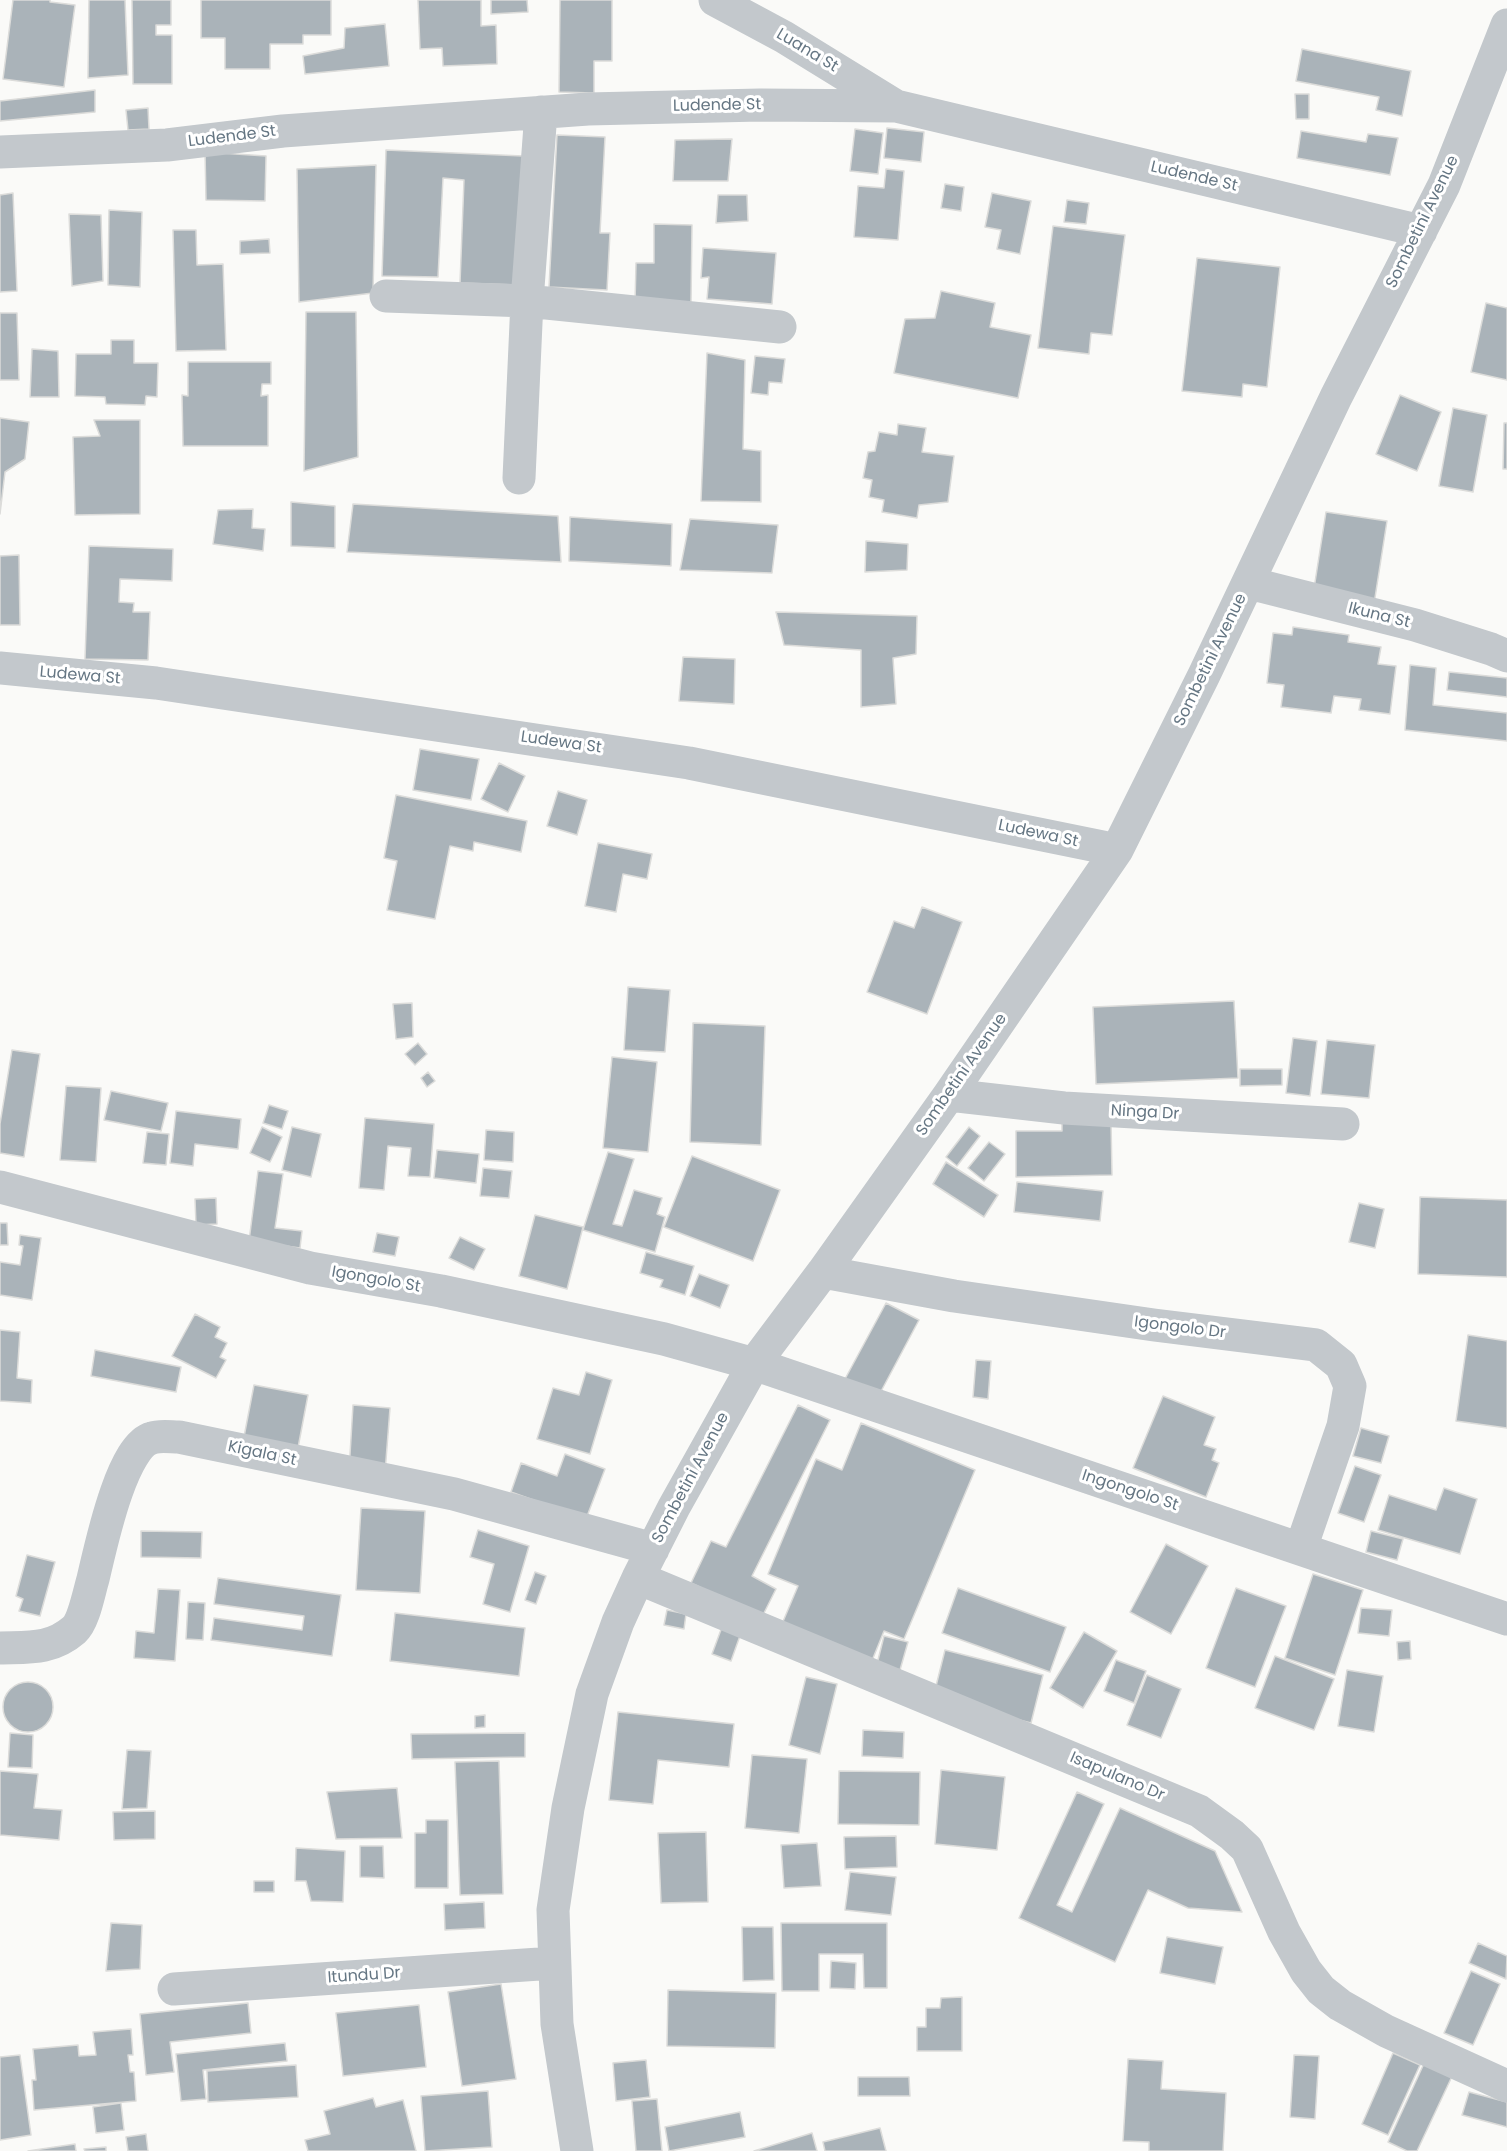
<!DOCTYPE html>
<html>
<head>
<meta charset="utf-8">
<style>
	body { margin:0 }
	canvas { display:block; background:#fafaf8 }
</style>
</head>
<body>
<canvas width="1507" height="2151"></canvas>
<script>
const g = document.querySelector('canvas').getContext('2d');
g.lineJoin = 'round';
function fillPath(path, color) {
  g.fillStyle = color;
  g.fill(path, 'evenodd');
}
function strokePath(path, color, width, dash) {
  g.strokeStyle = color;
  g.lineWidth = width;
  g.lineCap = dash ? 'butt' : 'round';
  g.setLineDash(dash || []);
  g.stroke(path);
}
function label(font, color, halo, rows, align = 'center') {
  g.font = font + ' Poppins,sans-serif';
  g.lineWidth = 6;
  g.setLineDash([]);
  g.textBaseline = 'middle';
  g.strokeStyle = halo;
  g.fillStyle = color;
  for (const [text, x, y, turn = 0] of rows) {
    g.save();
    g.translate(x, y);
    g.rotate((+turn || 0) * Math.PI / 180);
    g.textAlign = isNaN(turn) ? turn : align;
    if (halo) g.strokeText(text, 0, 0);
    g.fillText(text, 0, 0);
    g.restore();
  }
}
const building = new Path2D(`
	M13 0H50V2L75 5 64 87 3 79Z
	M89 0H125L128 75 88 78Z
	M132 0H171V25H156V35H172V84H133Z
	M201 0H331V35H303V44H270V69H225V38H201Z
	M418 0H481V26L496 25 497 64 443 66 442 48 420 49Z
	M491 0H527L528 12 491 14Z
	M560 0H612V61H594V93L559 92Z
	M385 24 389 66 305 74 303 56 344 48 345 28Z
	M1302 49 1411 71 1402 116 1376 110 1379 97 1296 81Z
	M95 90V112L0 121V101Z
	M1295 94H1309V119H1296Z
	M148 108 149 129 128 130 126 110Z
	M887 128 924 132 921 162 884 158Z
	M855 129 883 133 878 174 850 171Z
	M1301 131 1366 142 1368 134 1398 138 1390 175 1297 158Z
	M557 135 605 137 600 233H610L607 290 549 287Z
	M732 139 728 181H673L675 140Z
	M386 150 523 156 518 285 460 283 464 180 443 178 438 277 382 276Z
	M205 152 266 156 265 201 206 200Z
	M376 165 373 293 299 302 297 169Z
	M886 169 904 171 898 240 854 237 858 186 884 188Z
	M945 184 964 187 961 211 941 208Z
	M13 193 17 291 0 292V195Z
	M992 193 1031 201 1020 254 997 249 1001 230 985 227Z
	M718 195H747L748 221 716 223Z
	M1067 200 1089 203 1086 224 1064 222Z
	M109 210 142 212 140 287 108 285Z
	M69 214 101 215 103 281 72 286Z
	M654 224 692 225 691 303H635L636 263H654Z
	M1053 226 1125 235 1112 335 1091 333 1089 354 1038 348Z
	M173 230H196L197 265 223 264 226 350 176 351Z
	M269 239 270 253 240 254V241Z
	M703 248 776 253 772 304 707 299 709 277 701 278Z
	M1197 258 1280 267 1267 387 1243 384 1242 397 1182 391Z
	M941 291 995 303 990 327 1031 335 1018 398 894 373 905 319 935 318Z
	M1486 303 1507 308V380L1471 372Z
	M306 312H356L358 457 304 471Z
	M0 313H17L19 380H0Z
	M111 340H134V363H158L157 397 146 396 145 405 106 404 105 397 75 396 76 354H111Z
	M32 349 58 351 59 397H30Z
	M707 353 745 360 743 449 761 451V502L701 501Z
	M755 356 785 359 782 383 769 382 768 395 751 393Z
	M188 362H271V384H262L261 396 268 395V446H183L182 395 188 396Z
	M1400 395 1441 412 1417 471 1376 454Z
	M1453 408 1487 415 1473 492 1439 486Z
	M0 418 29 422 25 459 5 472 0 514Z
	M94 420H140V514L75 515 73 437 100 436Z
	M1504 423H1507V469H1503Z
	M898 424 926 428 922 452 954 456 948 502 919 505 917 518 882 512 884 500 869 497 872 480 863 478 868 452 875 451 879 432 897 435Z
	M291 502 335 506V548L291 546Z
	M353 504 558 516 561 562 347 552Z
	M253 509 252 528 265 529 263 551 213 544 218 510Z
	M1326 512 1387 521 1374 604 1313 595Z
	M570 517 672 524 671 566 569 561Z
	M690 519 778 525 772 573 680 570Z
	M866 541 908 544 907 570 865 572Z
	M89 546 173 549 172 581 120 579 119 602 134 603 133 612H150L148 660 85 659Z
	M19 555 20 625H0V556Z
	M776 612 917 616 916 654 893 658 896 704 861 707V650L784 645Z
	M1293 627 1349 635 1348 642 1381 647 1378 664 1396 666 1390 714 1359 710 1361 699 1334 696 1331 713 1281 707 1284 685 1267 683 1273 633 1292 635Z
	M683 657 735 659 734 704 679 701Z
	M1410 665 1436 668 1433 705 1507 713V741L1405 730Z
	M1449 672 1507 678V697L1447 690Z
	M420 749 479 759 471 800 413 790Z
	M499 763 525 776 508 812 481 799Z
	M558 791 587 800 577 835 547 826Z
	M396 795 527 821 521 852 474 842 473 851 450 846 435 919 387 910 397 861 384 858Z
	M598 843 652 854 647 879 623 874 616 912 585 906Z
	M922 907 962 922 927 1014 867 992 894 921 914 928Z
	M628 987 670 990 665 1052 624 1050Z
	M1234 1001 1238 1078 1096 1084 1093 1007Z
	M412 1003 413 1037 396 1039 393 1004Z
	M693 1023 765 1026 761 1145 690 1142Z
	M1293 1038 1317 1041 1310 1096 1286 1093Z
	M1327 1040 1375 1045 1369 1098 1321 1094Z
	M418 1043 427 1054 415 1065 405 1054Z
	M12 1050 40 1054 24 1157 0 1153V1124Z
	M612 1057 657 1062 648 1152 603 1148Z
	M1240 1069H1282V1085L1240 1086Z
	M428 1072 435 1081 427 1087 421 1078Z
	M66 1086 101 1088 96 1162 60 1160Z
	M111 1091 168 1103 161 1131 104 1120Z
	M269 1105 288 1111 282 1129 263 1123Z
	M176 1111 241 1119 238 1149 195 1144 193 1166 170 1163Z
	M365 1118 434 1124 430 1177 408 1176 411 1148 388 1146 384 1190 359 1188Z
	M1111 1120 1112 1175 1016 1177V1131H1062V1121Z
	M262 1127 282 1137 270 1162 250 1153Z
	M292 1127 321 1134 311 1177 282 1170Z
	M969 1127 980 1136 957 1166 946 1157Z
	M486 1130 514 1132 513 1162 484 1160Z
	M147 1132 169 1134 166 1165 143 1163Z
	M989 1142 1005 1154 984 1181 968 1168Z
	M437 1150 479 1154 476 1183 434 1178Z
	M608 1152 634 1159 613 1224 622 1226 634 1190 662 1198 657 1214 665 1217 655 1252 583 1230Z
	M692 1156 780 1190 753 1261 664 1227Z
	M946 1162 998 1195 984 1217 933 1184Z
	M483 1168 512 1171 509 1198 480 1196Z
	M258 1171 283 1174 275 1228 302 1231 300 1248 249 1241Z
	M1017 1182 1103 1191 1100 1221 1014 1212Z
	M1420 1197 1507 1200V1277L1418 1274Z
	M216 1198 217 1224 196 1225 195 1199Z
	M1359 1203 1384 1209 1375 1248 1349 1242Z
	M535 1215 583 1227 567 1289 519 1276Z
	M0 1223H7L8 1245H0Z
	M377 1233 399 1237 395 1256 373 1252Z
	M20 1235 41 1238 32 1300 0 1295V1262L20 1265 23 1246 19 1245Z
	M460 1237 485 1249 474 1270 449 1258Z
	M646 1252 694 1266 685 1295 660 1287 663 1280 640 1273Z
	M699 1274 729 1285 720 1308 690 1296Z
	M886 1303 919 1320 878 1397 845 1379Z
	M195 1314 220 1327 215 1337 227 1343 220 1357 226 1360 216 1378 172 1356Z
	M0 1330 20 1332 17 1378 32 1380 31 1403 0 1401Z
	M1468 1335 1507 1341V1428L1456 1421Z
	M95 1350 181 1367 176 1392 91 1376Z
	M976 1360 991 1361 988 1399 973 1397Z
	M586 1372 612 1380 590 1454 537 1439 553 1388 579 1395Z
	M254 1385 308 1395 297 1453 243 1442Z
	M1163 1396 1215 1417 1204 1445 1216 1449 1212 1460 1219 1463 1206 1497 1133 1468Z
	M353 1405 390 1408 385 1473 349 1471Z
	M798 1405 830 1420 752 1576 776 1589 762 1617 691 1583 711 1541 726 1547Z
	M861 1423 975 1470 904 1639 884 1631 869 1668 779 1631 798 1586 768 1574 816 1459 842 1470Z
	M1361 1428 1389 1436 1381 1463 1353 1456Z
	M565 1454 605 1469 586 1519 511 1492 521 1463 557 1476Z
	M1355 1466 1381 1475 1364 1522 1338 1513Z
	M1444 1488 1477 1499 1460 1554 1378 1530 1389 1495 1436 1510Z
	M361 1508 425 1511 420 1593 356 1590Z
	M478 1530 529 1546 510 1612 483 1604 494 1564 470 1557Z
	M141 1531 202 1532 201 1558 141 1557Z
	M1371 1531 1403 1539 1397 1560 1366 1552Z
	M1166 1544 1208 1566 1171 1634 1130 1612Z
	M27 1555 55 1562 40 1616 19 1611 23 1599 16 1596Z
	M535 1572 546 1576 536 1604 525 1600Z
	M1313 1574 1363 1590 1335 1675 1285 1658Z
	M218 1578 341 1595 332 1656 211 1640 214 1618 302 1630 304 1616 214 1604Z
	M958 1588 1066 1627 1050 1672 942 1633Z
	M1236 1588 1286 1606 1255 1687 1206 1668Z
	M158 1589 180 1590 175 1661 134 1658 136 1631 154 1633Z
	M188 1602 205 1603 203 1640 186 1639Z
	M1361 1608 1392 1610 1389 1636 1358 1633Z
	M667 1610 686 1614 684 1629 664 1625Z
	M395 1613 525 1628 519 1676 390 1661Z
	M722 1627 741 1633 731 1661 712 1654Z
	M1084 1632 1117 1651 1083 1708 1050 1688Z
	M884 1636 908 1642 900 1670 877 1664Z
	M1410 1641 1411 1659 1398 1660 1397 1642Z
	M945 1650 1043 1675 1031 1723 933 1698Z
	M1275 1656 1334 1679 1314 1730 1255 1708Z
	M1116 1660 1146 1671 1134 1703 1104 1691Z
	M1347 1670 1383 1676 1374 1732 1338 1726Z
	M1147 1675 1181 1689 1161 1738 1127 1725Z
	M806 1677 837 1684 820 1754 789 1745Z
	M3 1707a25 25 0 1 1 50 0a25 25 0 1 1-50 0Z
	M618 1712 734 1724 729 1767 658 1760 653 1804 609 1800Z
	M485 1715V1727L475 1728V1716Z
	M863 1730 904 1732 903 1758 862 1756Z
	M10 1733 33 1735 32 1768 8 1767Z
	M525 1733V1757L412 1759 411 1734Z
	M127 1750 151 1751 147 1808 122 1809Z
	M752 1755 807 1759 799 1833 745 1828Z
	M499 1761 503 1894 460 1895 455 1762Z
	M941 1770 1005 1777 997 1850 935 1844Z
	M0 1771 38 1774 34 1808 62 1810 59 1840 0 1835Z
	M839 1771 920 1772 919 1825 838 1824Z
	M397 1788 402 1838 336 1839 327 1792Z
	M1077 1792 1104 1804 1057 1905 1072 1912 1120 1808 1215 1851 1242 1912 1188 1908 1148 1890 1115 1962 1019 1918Z
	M155 1811V1839L114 1840 113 1812Z
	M426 1820H448V1888H415V1833H426Z
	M706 1832 708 1902 661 1903 658 1833Z
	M896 1836 897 1867 845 1869 844 1837Z
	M817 1843 821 1886 784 1888 781 1845Z
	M360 1846H383L384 1878 360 1877Z
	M296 1848 345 1851 343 1902 311 1901 306 1881H295Z
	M850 1872 896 1877 891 1915 845 1910Z
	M254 1881H274V1892H254Z
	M484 1902 485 1928 445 1930 444 1904Z
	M111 1923 142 1925 140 1969 106 1971Z
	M781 1923H887V1988H864L863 1954H819V1991H782Z
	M742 1927H773L774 1980 743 1981Z
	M1167 1937 1223 1947 1215 1984 1160 1973Z
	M1478 1943 1507 1956 1506 1979 1469 1963Z
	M831 1961 856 1963 855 1989 830 1988Z
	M1471 1971 1500 1984 1473 2045 1444 2033Z
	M501 1984 516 2079 462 2086 448 1992Z
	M668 1990 776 1993 775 2048 667 2046Z
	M962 1997V2051H917V2027H926V2008H940L941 1998Z
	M248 2003 251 2033 170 2042 174 2072 146 2075 140 2014Z
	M419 2005 426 2067 343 2076 336 2013Z
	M131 2029 133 2055H128L130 2072H134L136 2101 34 2110 32 2080H36L33 2049 78 2045 79 2056 96 2055 93 2032Z
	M285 2043 287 2061 203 2070 206 2099 181 2101 176 2054Z
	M1393 2053 1420 2065 1388 2135 1362 2124Z
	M20 2055 31 2135 0 2140V2057Z
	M1294 2055 1319 2056 1315 2119 1290 2117Z
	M1427 2057 1455 2070 1417 2151H1407L1388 2142Z
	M1128 2059 1163 2061 1161 2089 1226 2093 1223 2151H1149V2142L1123 2141Z
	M646 2060 650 2097 616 2101 613 2063Z
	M296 2065 298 2097 208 2102 207 2071Z
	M858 2077H909L910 2096H858Z
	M488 2091 492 2147 425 2151 421 2096Z
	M1469 2092 1507 2102V2127L1462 2115Z
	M373 2098 376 2107 403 2100 416 2151H308L305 2140 330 2134 324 2111Z
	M657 2099 662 2151H636L632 2101Z
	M121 2103 124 2130 96 2133 93 2107Z
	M740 2112 745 2137 669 2151 665 2127Z
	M880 2128 886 2151H825L823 2142Z
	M812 2133 817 2151H754Z
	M146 2134 148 2151H128L126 2137Z
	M75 2144 76 2151H28Z
	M106 2147V2151H85L84 2149Z`);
const minor = new Path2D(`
	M715 0 784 37 896 106
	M0 152 167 145 283 131 588 109 760 105 896 106 1421 231
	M386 296 527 301 780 327
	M519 478 527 301 541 112
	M1249 583 1415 625 1491 649 1507 656
	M0 668 156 683 689 763 1117 850
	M949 1095 1064 1108 1343 1124
	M0 1187 310 1268 441 1291 664 1339 754 1364 1507 1619
	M823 1272 954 1296 1154 1325 1316 1345 1341 1365 1350 1386 1343 1426 1301 1548
	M638 1578 1199 1811 1232 1835 1247 1849 1284 1932 1306 1971 1321 1990 1340 2005 1386 2031 1507 2086
	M0 1648C28 1647 51 1650 74 1630 84 1621 89 1592 93 1579 100 1550 121 1446 152 1438 160 1435 171 1437 179 1437L454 1494 653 1549
	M174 1989 554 1963
	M577 2151 557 2024 553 1910 568 1808 592 1694 618 1622 638 1578 674 1507 754 1364 823 1272 949 1095 1117 850 1204 675 1336 397 1444 185 1507 25`);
const streetNames = [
	["Luana St",807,51,31],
	["Ludende St",717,106,-1],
	["Ludende St",232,137,-7],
	["Ludende St",1194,177,13],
	["Sombetini Avenue",1423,222,-64],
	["Ikuna St",1379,616,14],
	["Sombetini Avenue",1211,660,-64],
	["Ludewa St",80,676,5],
	["Ludewa St",561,743,8],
	["Ludewa St",1038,834,12],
	["Sombetini Avenue",962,1075,-55],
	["Ninga Dr",1145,1113,3],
	["Igongolo St",376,1280,10],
	["Igongolo Dr",1180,1328,7],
	["Kigala St",262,1454,12],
	["Sombetini Avenue",691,1478,-62],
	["Ingongolo St",1130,1491,18],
	["Isapulano Dr",1117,1777,23],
	["Itundu Dr",364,1976,-4]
];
fillPath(building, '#aab3b9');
strokePath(building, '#dcdcda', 1.5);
strokePath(minor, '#c3c8cc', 33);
label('16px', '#657683', '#fff', streetNames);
</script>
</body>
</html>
